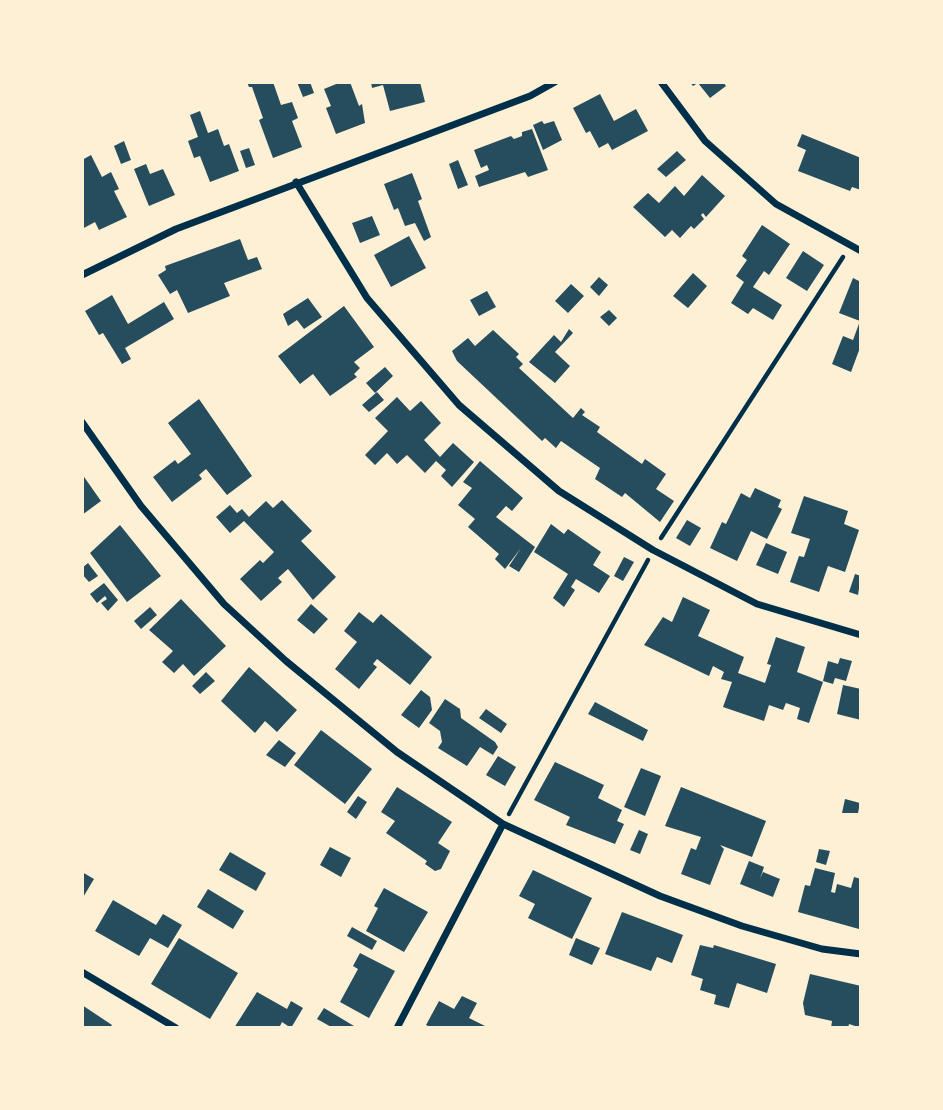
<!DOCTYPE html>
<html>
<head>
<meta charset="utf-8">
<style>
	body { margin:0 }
	#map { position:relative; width:943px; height:1110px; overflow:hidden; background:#fdf0d5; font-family:"Titillium Web",sans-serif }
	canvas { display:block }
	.frame { position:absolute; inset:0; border:84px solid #fdf0d5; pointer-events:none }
</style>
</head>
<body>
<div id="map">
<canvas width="943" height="1110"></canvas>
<div class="frame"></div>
</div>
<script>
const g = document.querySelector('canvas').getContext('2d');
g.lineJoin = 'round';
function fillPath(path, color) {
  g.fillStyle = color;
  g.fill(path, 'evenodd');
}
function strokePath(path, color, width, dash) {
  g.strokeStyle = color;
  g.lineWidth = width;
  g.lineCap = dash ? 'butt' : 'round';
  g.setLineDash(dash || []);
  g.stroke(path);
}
const building = new Path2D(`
	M247 82H273L281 105 292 102 298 118 292 121 302 147 273 158 259 120 263 118 252 87H249Z
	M297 82H310L314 93 303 97Z
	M341 82H350L359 106 362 104 365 123 336 134 326 108 331 106 324 89Z
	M371 82H420L425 102 390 111 383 85 372 88Z
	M690 82H723L726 86 710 98 698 83 693 86Z
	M600 94 614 121 636 109 648 131 612 150 608 143 599 148 590 131 586 133 573 108Z
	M200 111 208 133 218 129 224 146 229 144 239 171 210 182 200 156 194 158 188 141 198 137 190 115Z
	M542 121 544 124 554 121 562 140 543 150 533 125Z
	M532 129 548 170 528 177 525 172 479 187 475 176 489 170 487 165 481 168 474 150 511 136 514 139 522 136V132Z
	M802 134 861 158V190L852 187 850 191 798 171 806 150 797 146Z
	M124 141 131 160 121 164 114 146Z
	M249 148 255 165 246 168 240 151Z
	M677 151 686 160 666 177 657 169Z
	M91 155 102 177 111 172 119 189 114 191 127 217 99 230 95 222 82 229V160Z
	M458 160 468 185 458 189 449 164Z
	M146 164 150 174 163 169 175 195 149 206 134 169Z
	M412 173 422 199 418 201 431 237 424 241 415 223 405 226 398 208 394 210 384 184Z
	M702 175 725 196 706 217 703 213 701 215 704 219 694 229 691 226 680 238 672 230 665 237 633 207 648 193 659 203 675 186 684 196Z
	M372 216 380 235 360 243 352 223Z
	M762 225 790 244 769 275 764 271 753 287 782 305 773 320 753 308 748 314 731 303 744 282 736 276 747 260 742 256Z
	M409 236 426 268 391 287 374 255Z
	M240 239 248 260 257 257 262 269 224 283 230 296 188 313 177 290 170 294 158 275 166 270 165 266Z
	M803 251 824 265 807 291 786 278Z
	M693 273 707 286 688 308 673 296Z
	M599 277 608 285 599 296 590 287Z
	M853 278 861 282V345L851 372 832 364 843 336 853 340 860 321 839 313Z
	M571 284 584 296 568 313 555 301Z
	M487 291 496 307 479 316 470 300Z
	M112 295 128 324 164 302 174 319 125 348 131 359 122 364 103 333 99 335 85 311Z
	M308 298 322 317 304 329 297 320 288 326 283 314Z
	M344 306 374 347 354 362 360 368 354 374 357 377 330 396 313 374 300 384 278 356Z
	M609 310 617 318 609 326 600 317Z
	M569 329 573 333 555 352 570 366 555 383 529 362 554 335 561 342Z
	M493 330 519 354 516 357 523 364 519 368 573 418 581 408 585 412 582 415 600 427 597 432 642 464 645 459 666 474 656 489 674 501 660 522 625 493 622 497 595 479 600 468 581 455 561 441 556 448 545 438 542 441 457 361 452 351 468 338 475 346Z
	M385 367 393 376 375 393 366 383Z
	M377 392 384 400 369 412 362 405Z
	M397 397 410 411 421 401 441 423 424 440 440 457 453 443 474 462 452 487 441 476 446 470 436 461 425 473 407 455 397 464 387 453 375 465 365 455 388 431 375 418Z
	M199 399 252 476 227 495 206 469 199 475 202 479 172 502 153 477 175 460 178 464 191 454 168 423Z
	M480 461 523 498 512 511 506 506 496 517 535 547 519 572 509 566 521 548 505 569 495 559 499 554 468 527 475 519 458 505 472 488 463 482Z
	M82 474 101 501 82 515Z
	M755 488 781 500 778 507 782 509 767 539 751 531 737 561 710 548 722 522 726 524 741 493 750 498Z
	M804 496 848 511 844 524 859 530 845 572 828 566 819 592 790 582 799 556 804 557 810 539 791 533Z
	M282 500 312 531 301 541 336 577 313 600 288 569 278 578 282 582 261 601 240 579 260 560 263 563 274 552 244 521 230 533 216 517 230 505 237 513 242 509 249 517 266 501 273 508Z
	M687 520 701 528 690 546 676 538Z
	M551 524 564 534 568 529 601 552 593 565 610 576 599 593 576 579 571 587 575 590 564 607 553 598 568 574 534 552Z
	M120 525 161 576 127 602 90 553Z
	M766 543 787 552 778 574 756 565Z
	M624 557 634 562 623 581 614 576Z
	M88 563 98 576 89 582 82 574V568Z
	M855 574 861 576 858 595 849 592Z
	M104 583 118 600 108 611 101 603 107 599 105 596 97 603 90 594Z
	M683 597 710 610 698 636 744 657 738 673 765 683 771 665 767 664 776 637 805 647 797 672 823 682 809 723 797 719 800 708 786 703 783 710 769 705 764 721 723 707 732 682 721 679 724 672 713 666 709 676 644 645 663 617 672 622Z
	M181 599 226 646 194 676 183 664 174 673 162 662 173 651 149 630Z
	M311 604 328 619 314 634 297 620Z
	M150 607 157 615 141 629 134 621Z
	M359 612 373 623 381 614 432 657 410 685 377 659 373 664 377 667 359 689 335 669 357 642 344 631Z
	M840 658 852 661 846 681 835 678 833 684 823 681 828 661 838 664Z
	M249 667 297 710 277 732 265 721 255 733 221 701Z
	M206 672 215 681 200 694 192 686Z
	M843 685 861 689V720L837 714Z
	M421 690 430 697 432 710 419 728 401 715Z
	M445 699 460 709 461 718 495 742 498 747 493 755 480 747 467 766 438 748 442 742 440 731 429 723Z
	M595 702 648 730 643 741 588 714Z
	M486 709 507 724 501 733 479 718Z
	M321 730 372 769 345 804 294 765Z
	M279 740 296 753 285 767 266 755Z
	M498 756 516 767 505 786 486 775Z
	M555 762 604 785 598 798 622 810 617 821 624 824 615 844 566 825 570 817 534 800Z
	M641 768 661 776 645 816 624 807Z
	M397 787 452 822 438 843 450 851 441 869 435 871 425 864 427 861 386 833 395 821 381 812Z
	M681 787 766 821 752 857 720 845 724 849 710 885 681 874 691 848 696 850 701 837 665 826Z
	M358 796 367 802 356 819 347 812Z
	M845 799 860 803 858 813H842Z
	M639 830 648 834 640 854 630 850Z
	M330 847 351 858 341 877 320 865Z
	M819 849 830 851 826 865 816 862Z
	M230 852 266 873 256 891 219 870Z
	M749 861 764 867 760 879 763 872 780 879 773 897 740 884Z
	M815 868 835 873 831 892 835 893 837 884 851 888 854 877 861 879 859 929 798 912 805 885 810 886Z
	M533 870 592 898 572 939 528 918 535 904 519 896Z
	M82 872 94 879 82 899Z
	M384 888 428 912 404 952 366 931 378 908 374 906Z
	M208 889 244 911 233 929 197 907Z
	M113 900 156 925 163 914 182 925 168 948 150 938 139 956 95 931Z
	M622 912 683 935 672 963 657 957 651 971 605 954Z
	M352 927 377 941 372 950 347 936Z
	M179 938 238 973 210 1019 151 984Z
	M576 938 600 948 592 965 569 955Z
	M700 945 713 948 714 945 776 964 767 993 737 983 729 1008 714 1004 716 995 700 990 703 979 691 975Z
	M360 953 395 971 369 1018 340 1002 358 969 353 966Z
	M810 974 861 986V1028L849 1024 848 1028H831L832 1021 805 1015 803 1003Z
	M257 992 287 1009 291 1001 303 1008 291 1028 282 1022 279 1028H234Z
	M462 996 477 1003 469 1018 489 1028H432L426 1025 439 1001 454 1009Z
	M82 1005 112 1025 110 1028H82Z
	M324 1008 354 1026 353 1028H333L317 1019Z`);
const path = new Path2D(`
	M661 538 843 257
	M509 814 648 560`);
const minor = new Path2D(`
	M661 82 705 141 776 204 861 251
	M296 182 367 298 459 405 559 491 653 550 757 604 861 635
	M82 275 176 229 530 96 555 82
	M82 422 141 506 224 604 286 661 397 752 503 824 660 896 742 926 822 949 861 954
	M82 972 176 1028
	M397 1028 503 824`);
fillPath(building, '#264d5e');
strokePath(path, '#003049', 4.5);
strokePath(minor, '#003049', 7);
</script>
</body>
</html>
